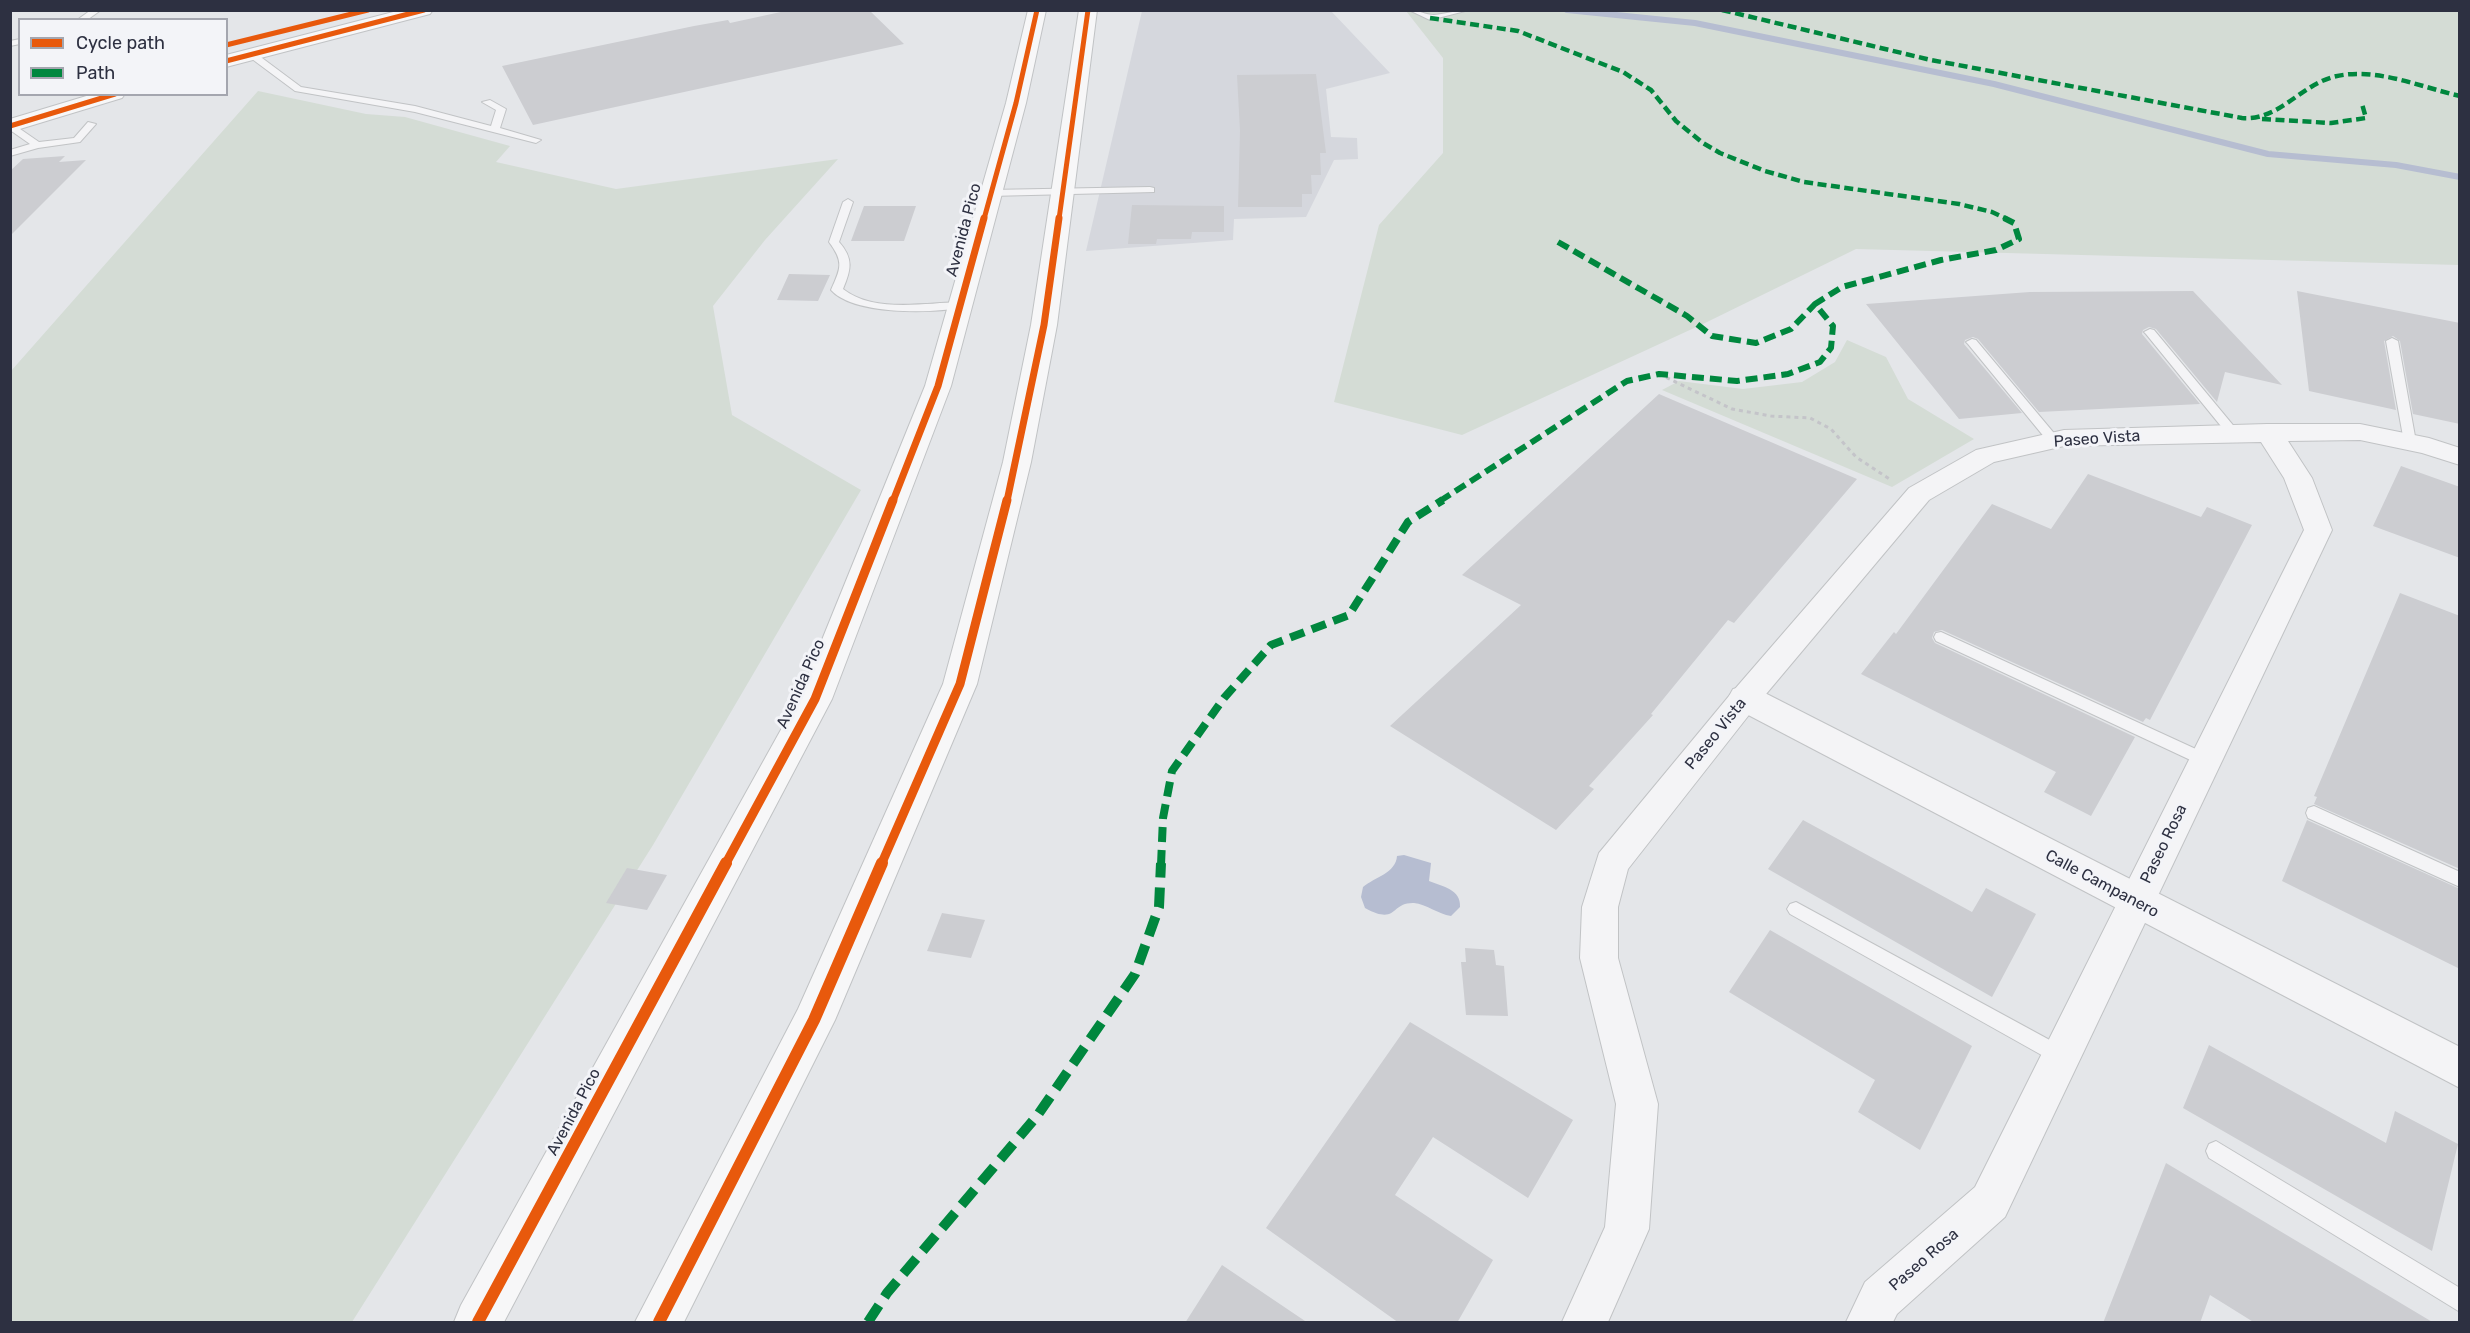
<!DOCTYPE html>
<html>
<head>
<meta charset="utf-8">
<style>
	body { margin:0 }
	#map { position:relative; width:2470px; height:1333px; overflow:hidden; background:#e4e6e9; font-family:Rubik,sans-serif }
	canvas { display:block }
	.frame { position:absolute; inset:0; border:12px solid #2d3041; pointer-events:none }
	.legend { position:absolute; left:18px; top:18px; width:210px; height:78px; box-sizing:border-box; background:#f3f4f8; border:2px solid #a4a6af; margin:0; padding:8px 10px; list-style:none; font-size:18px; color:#2d3041 }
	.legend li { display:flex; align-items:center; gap:12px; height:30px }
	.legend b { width:30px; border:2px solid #a4a6af }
</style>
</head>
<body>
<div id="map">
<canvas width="2470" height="1333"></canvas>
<div class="frame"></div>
<ul class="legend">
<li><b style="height:8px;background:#e8590c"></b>Cycle path</li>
<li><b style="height:8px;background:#00873e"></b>Path</li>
</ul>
</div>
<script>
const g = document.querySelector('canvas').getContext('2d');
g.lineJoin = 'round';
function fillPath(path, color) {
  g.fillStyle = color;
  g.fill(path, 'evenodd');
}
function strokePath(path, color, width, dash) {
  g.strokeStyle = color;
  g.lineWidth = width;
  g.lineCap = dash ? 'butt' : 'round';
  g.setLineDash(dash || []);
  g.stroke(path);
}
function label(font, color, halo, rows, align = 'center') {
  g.font = font + ' Rubik,sans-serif';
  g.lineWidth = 6;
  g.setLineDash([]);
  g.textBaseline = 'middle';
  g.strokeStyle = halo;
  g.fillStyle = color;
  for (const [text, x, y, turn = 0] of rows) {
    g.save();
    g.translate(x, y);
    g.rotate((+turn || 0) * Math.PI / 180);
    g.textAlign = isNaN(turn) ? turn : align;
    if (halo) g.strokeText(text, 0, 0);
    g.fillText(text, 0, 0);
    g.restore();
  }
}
const built = new Path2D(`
	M1142 11H1331L1390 73 1326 89 1331 137 1357 138 1358 159 1334 160 1306 217 1234 219 1233 240 1086 251Z`);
const green = new Path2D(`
	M1406 11H2459V265L1856 249 1705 323 1462 435 1334 402 1379 225 1443 153V58Z
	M258 91 366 114 405 117 510 146 496 162 616 189 838 159 765 240 713 306 732 415 861 490 653 845 352 1322H11V371Z
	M1847 340 1886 357 1908 399 1974 439 1892 487 1662 390 1679 381 1743 389 1802 382 1835 362Z`);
const water = new Path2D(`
	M1404 855 1431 863 1429 881C1443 887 1461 889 1460 907L1451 916C1438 914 1426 904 1414 903 1390 902 1398 926 1365 908L1361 897 1363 887C1375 877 1396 873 1397 856Z`);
const stream = new Path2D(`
	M1567 10 1695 23 1994 84 2268 154 2396 165 2460 177`);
const building = new Path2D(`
	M790 10H869L904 44 533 125 502 66 694 26 728 20 730 23Z
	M1316 74 1326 153H1320L1321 175H1311L1312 194H1302V207H1238L1240 131 1237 75Z
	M65 156 59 162 86 160 10 236V171L23 159Z
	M1132 205 1224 206V232H1192L1191 239H1157L1156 244H1128Z
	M864 206H916L904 241H851Z
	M789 274 830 275 818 301 777 300Z
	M2193 291 2282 385 2225 372 2217 402 2156 329 2149 327 2143 330 2142 334 2200 404 2039 412 1978 339 1973 337 1965 340 1964 344 2022 413 1959 419 1866 304 2030 292Z
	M2297 291 2460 323V424L2413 414 2400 341 2393 336 2384 341 2396 410 2309 391Z
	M1659 394 1857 479 1734 623 1728 620 1651 714 1653 715 1589 786 1594 789 1556 830 1390 726 1521 605 1462 575Z
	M2401 466 2460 487V558L2373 526Z
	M2088 474 2201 517 2207 507 2252 525 2150 720 2146 718 2143 722 1942 630 1934 632 1932 638 1935 643 2135 737 2091 816 2044 792 2056 772 1861 674 1894 632 1896 634 1992 504 2051 529Z
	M2400 593 2460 616V869L2314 804 2317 797 2314 796Z
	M1803 820 1972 912 1986 888 2036 914 1992 997 1768 869Z
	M2307 820 2460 889V969L2282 881Z
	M627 868 667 875 647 910 606 903Z
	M942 913 985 920 971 958 927 951Z
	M1770 930 1972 1046 1920 1150 1858 1112 1875 1080 1729 992Z
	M1465 948 1494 950 1496 965 1504 966 1508 1016 1466 1015 1461 962H1466Z
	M1410 1022 1573 1120 1528 1198 1433 1137 1395 1195 1493 1260 1457 1323H1399L1266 1228Z
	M2209 1045 2386 1143 2395 1111 2458 1144 2432 1251 2183 1108Z
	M2166 1163 2434 1323H2255L2210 1295 2200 1323H2103Z
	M1222 1265 1308 1323H1185Z`);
const path = new Path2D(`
	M1659 374 1732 409 1771 416 1810 418 1831 429 1856 457 1891 480`);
const service = new Path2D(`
	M91 10H101L87 20H77Z
	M1409 10C1418 10 1426 15 1434 15 1446 14 1456 10 1469 10L1430 20Z
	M20 39V44L10 46V41Z
	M248 52H254L301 87 415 106 491 126 496 110 482 102 490 100 506 109 500 128 541 140 536 143 415 112 295 91 248 56Z
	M10 122 39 142 74 138 88 122 96 124 80 142 38 148 10 156V150L30 144 10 130Z
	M1150 187 1154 188V192L990 196 985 193 990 190Z
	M848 199 853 202 839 242C854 259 851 270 843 289 873 313 924 303 960 302L964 303V307C933 314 853 315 831 290 841 268 844 262 829 242L843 202Z
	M2150 329 2154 330 2237 430V436H2229L2146 334 2144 332Z
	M2392 338 2398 341 2416 442 2410 446 2404 442 2386 341Z
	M1972 339 1976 340 2058 438V444H2050L1968 344 1966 342Z
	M1941 632 2211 756 2213 760 2211 764H2199L1936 641 1934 637 1936 633Z
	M2314 806 2460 872V887L2308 818 2306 813 2308 808Z
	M1796 902 2068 1050 2071 1056 2068 1062 2061 1065 2054 1062 1790 914 1787 909 1790 904Z
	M2216 1141 2460 1288V1312L2209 1158 2206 1151 2209 1144Z`);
const minor = new Path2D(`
	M2267 424H2360L2429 438 2460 448V465L2422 453 2360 440 2288 441 2312 478 2332 530 2005 1217 1897 1314 1893 1322H1846L1865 1282 1975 1187 2304 530 2284 478 2261 442 2064 446 1994 462 1929 500 1756 706 1628 869 1618 907V958L1658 1104 1649 1229 1608 1322H1562L1605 1227 1616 1104 1580 958 1582 907 1599 853 1734 690 1909 488 1976 450 2064 430Z`);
const tertiary = new Path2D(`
	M1745 686 1757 689 2460 1047V1088L1733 707 1728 698 1733 689Z`);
const secondary = new Path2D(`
	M401 10H433L430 14 226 67V55Z
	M1028 10H1046L1026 103 951 386 832 699 504 1322H454L461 1305 798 699 925 386 1006 103Z
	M1079 10H1097L1057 325 1031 462 977 684 835 1020 684 1322H635L798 1009 943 684 1003 462 1031 325Z
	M93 94H125L122 98 10 132V119Z`);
const quietFar3 = new Path2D(`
	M1722 10 1931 60 2242 118C2278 121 2300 86 2333 77 2374 66 2420 87 2460 96
	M1430 18 1518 31 1623 72 1651 90 1676 121 1703 143 1720 153 1765 171 1804 182 1959 204 1992 212 2007 219
	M2262 119 2331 123 2366 118 2362 104`);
const quietFar2 = new Path2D(`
	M1558 242 1687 316 1712 336 1756 343 1791 329 1815 304
	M1440 501 1627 381 1659 374 1737 381 1788 374 1820 362 1831 348 1833 326 1815 304 1842 287 1941 260 1996 250 2019 239 2014 223 2004 218`);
const quietFar1 = new Path2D(`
	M1161 865 1163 818 1172 771 1224 698 1271 645 1349 615 1408 522 1443 500`);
const quiet = new Path2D(`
	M868 1322 887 1293 1037 1116 1135 974 1159 907 1161 863`);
const cyclewayFar3 = new Path2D(`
	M226 45 368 10
	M226 61 424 10
	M10 126 115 94
	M984 219 1016 103 1037 10
	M1059 219 1088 10`);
const cyclewayFar2 = new Path2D(`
	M893 501 938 386 984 218
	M1007 501 1044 325 1059 218`);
const cyclewayFar1 = new Path2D(`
	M725 865 815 699 893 500
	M881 865 960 684 1007 500`);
const cycleway = new Path2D(`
	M478 1322 726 863
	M659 1322 814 1020 882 863`);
const streetNames = [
	["Avenida Pico",964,230,-75],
	["Paseo Vista",2097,439,-4],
	["Avenida Pico",801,684,-66],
	["Paseo Vista",1716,734,-51],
	["Paseo Rosa",2164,844,-64],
	["Calle Campanero",2102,884,28],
	["Avenida Pico",574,1112,-62],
	["Paseo Rosa",1924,1260,-41]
];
fillPath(built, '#d5d7dd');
fillPath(green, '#d4dcd5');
fillPath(water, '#b6bdd1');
strokePath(stream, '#b6bdd1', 6);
fillPath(building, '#cccdd1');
strokePath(service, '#c1c3c5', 2);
strokePath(minor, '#c1c3c5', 2);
strokePath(tertiary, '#c1c3c5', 2);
strokePath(secondary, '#c1c3c5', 2);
strokePath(path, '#c4c4c9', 3, [4, 4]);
fillPath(service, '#f4f4f6');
fillPath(minor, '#f4f4f6');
fillPath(tertiary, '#f4f4f6');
fillPath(secondary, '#f7f7f8');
strokePath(quietFar3, '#00873e', 4.5, [9, 4.5]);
strokePath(quietFar2, '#00873e', 6, [12, 6]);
strokePath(quietFar1, '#00873e', 8, [15, 8]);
strokePath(quiet, '#00873e', 10, [20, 10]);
strokePath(cyclewayFar3, '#e8590c', 5);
strokePath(cyclewayFar2, '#e8590c', 7);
strokePath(cyclewayFar1, '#e8590c', 9);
strokePath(cycleway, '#e8590c', 12);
label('16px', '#2d3041', '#f3f4f8', streetNames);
</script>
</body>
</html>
